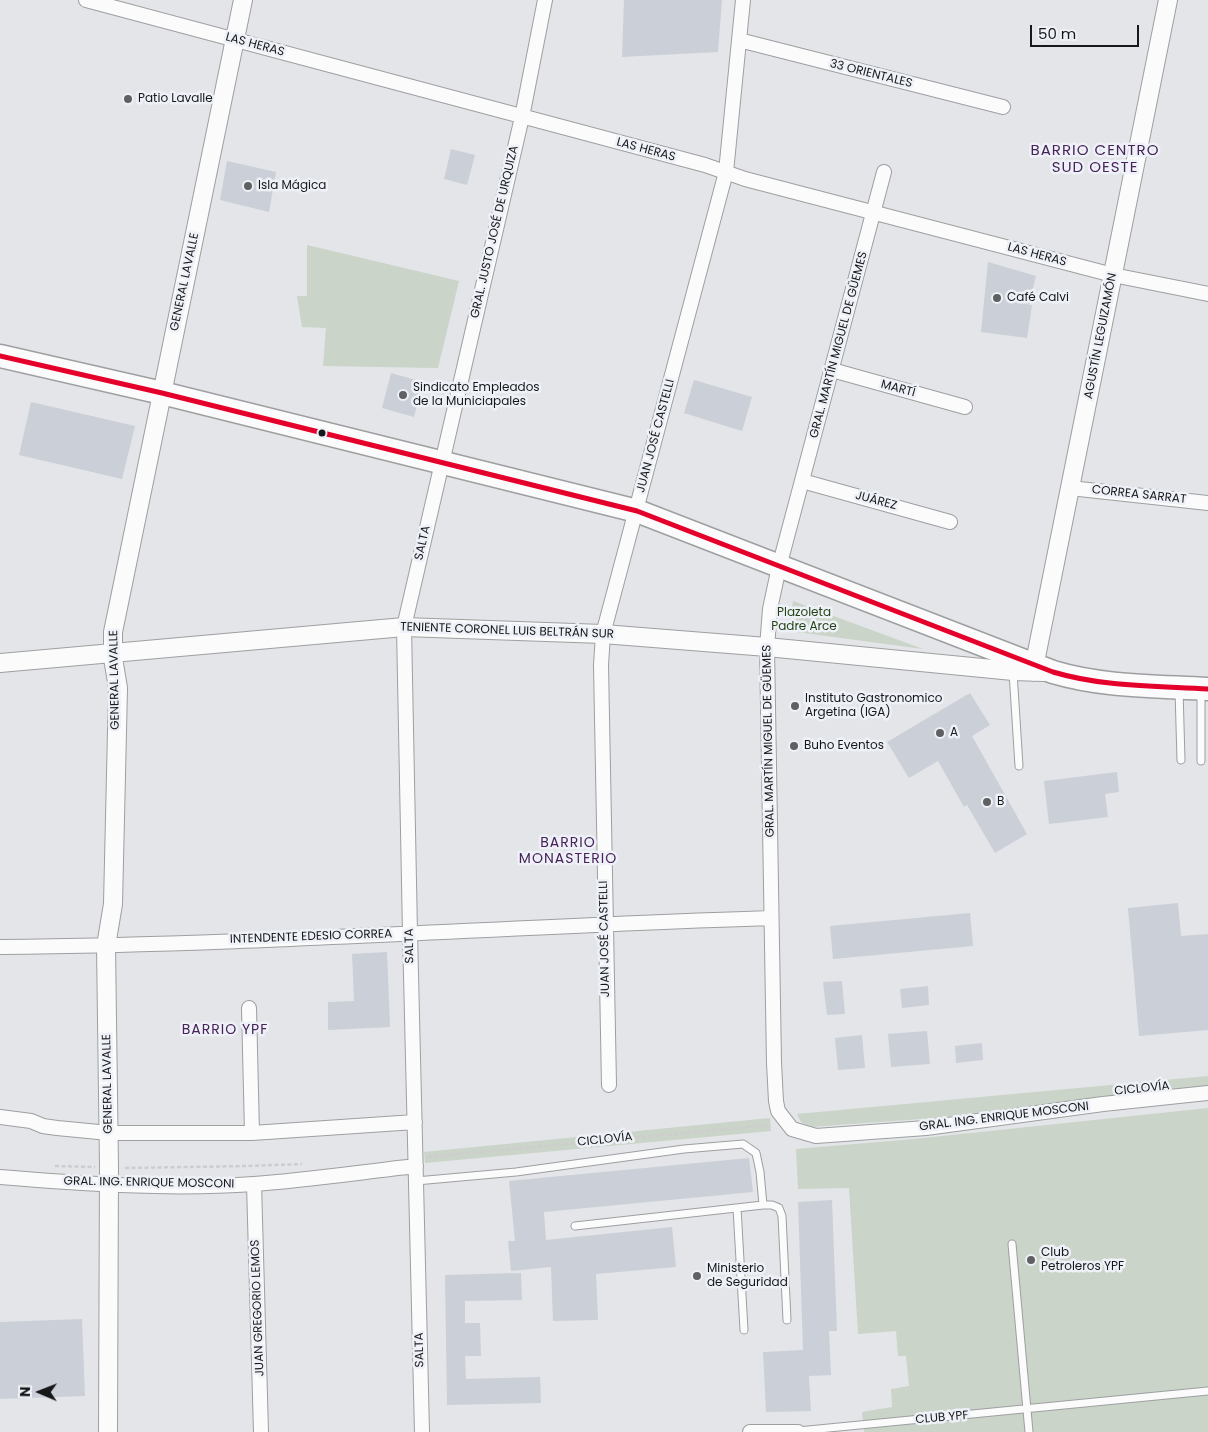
<!DOCTYPE html>
<html>
<head>
<meta charset="utf-8">
<style>
	body { margin:0 }
	#map { position:relative; width:1208px; height:1432px; overflow:hidden; background:#e3e5e8; font-family:Poppins,sans-serif }
	canvas { display:block }
	.north { position:absolute; left:15px; top:1367px; width:50px; height:50px; -webkit-text-stroke:4px #eef1f7; paint-order:stroke; rotate:271deg; font-size:14px; font-weight:700; line-height:20px; text-align:center; color:#16181a }
	.north::after { content:''; display:block; margin:auto; width:18px; height:22px; background:#16181a; clip-path:polygon(50% 0,100% 100%,50% 72%,0 100%) }
	.scale { position:absolute; left:1030px; top:25px; width:109px; height:22px; box-sizing:border-box; border:2px solid #16181a; border-top:0; padding-left:6px; font-size:15px; line-height:18px; white-space:nowrap; color:#16181a; -webkit-text-stroke:4px #eef1f7; paint-order:stroke }
</style>
</head>
<body>
<div id="map">
<canvas width="1208" height="1432"></canvas>
<div class="north">N</div>
<div class="scale">50 m</div>
</div>
<script>
const g = document.querySelector('canvas').getContext('2d');
g.lineJoin = 'round';
function fillPath(path, color) {
  g.fillStyle = color;
  g.fill(path, 'evenodd');
}
function strokePath(path, color, width, dash) {
  g.strokeStyle = color;
  g.lineWidth = width;
  g.lineCap = dash ? 'butt' : 'round';
  g.setLineDash(dash || []);
  g.stroke(path);
}
function label(font, color, halo, rows, align = 'center') {
  g.font = font + ' Poppins,sans-serif';
  g.lineWidth = 5;
  g.setLineDash([]);
  g.textBaseline = 'middle';
  g.strokeStyle = halo;
  g.fillStyle = color;
  for (const [text, x, y, turn = 0] of rows) {
    g.save();
    g.translate(x, y);
    g.rotate((+turn || 0) * Math.PI / 180);
    g.textAlign = isNaN(turn) ? turn : align;
    if (halo) g.strokeText(text, 0, 0);
    g.fillText(text, 0, 0);
    g.restore();
  }
}
const green = new Path2D(`
	M307 245 459 281 438 368 323 366 326 328 302 327 297 296H307Z
	M793 601 923 649 789 631Z
	M1208 1076V1087L935 1118 811 1127 801 1122 797 1114Z
	M1208 1108V1432H864L862 1412 892 1407 891 1389 909 1386 906 1356H898L896 1331 858 1334 849 1188 798 1189 796 1149 914 1139Z
	M770 1118 771 1131 425 1163 424 1152Z`);
const building = new Path2D(`
	M624 0H722L718 52 622 57Z
	M451 149 475 155 467 185 444 179Z
	M227 161 276 172 269 212 220 200Z
	M988 262 1036 276 1029 305H1032L1027 338 981 332Z
	M391 373 423 382 414 417 382 408Z
	M694 380 752 397 742 431 684 413Z
	M31 402 135 426 122 479 19 455Z
	M970 693 990 725 972 736 1027 834 995 853 967 805 964 807 938 761 909 778 887 742Z
	M1117 772 1119 792 1105 794 1108 817 1049 824 1044 781Z
	M1178 903 1181 936 1208 934V1030L1139 1036 1128 908Z
	M970 913 973 946 833 959 830 926Z
	M387 952 390 1027 328 1030V1002L354 1001 352 954Z
	M842 981 845 1014 827 1015 823 982Z
	M928 986 929 1005 902 1008 900 989Z
	M927 1031 930 1064 891 1067 888 1034Z
	M862 1035 865 1068 838 1070 835 1038Z
	M982 1043 983 1060 956 1063 955 1046Z
	M749 1158 753 1192 544 1212 546 1240 672 1227 676 1267 596 1274 598 1320 553 1321 551 1267 511 1271 508 1241H515L509 1181Z
	M832 1200 837 1331H829L831 1375 809 1376 811 1411 766 1412 763 1352 803 1350 798 1202Z
	M521 1273 522 1300 465 1301V1323H480L481 1356H465L466 1379 540 1377 541 1403 447 1405 445 1275Z
	M82 1319 85 1396 0 1399V1322Z`);
const path = new Path2D(`
	M428 1157 771 1125
	M55 1166 95 1167
	M125 1168 248 1166 302 1164`);
const service = new Path2D(`
	M1013 672 1019 766
	M1179 690 1181 760
	M1201 761V691
	M416 1181 516 1172 684 1149 743 1144 756 1153 760 1172 763 1205
	M737 1208 744 1330
	M575 1226 763 1205H772L779 1208 782 1216 787 1320
	M1012 1244 1029 1432
	M798 1431 1208 1391`);
const minor = new Path2D(`
	M86 0 705 165 745 179 1113 275 1208 294
	M739 40 1003 107
	M884 172 779 567 770 609 767 647 774 1063 776 1101 778 1111 792 1129 816 1136 926 1128 1103 1104 1208 1093
	M832 370 965 407
	M802 481 950 522
	M1070 488 1208 503
	M0 947C257 945 514 926 771 918
	M249 1008 252 1133
	M609 1085 601 665 603 634 726 172 743 0
	M0 1117 31 1121 43 1126 57 1128 109 1133H252L415 1122
	M0 1177C84 1184 170 1190 254 1184 308 1180 362 1172 416 1166
	M254 1184 261 1432
	M422 1432 410 933 404 627 522 117 545 0
	M750 1432H798`);
const tertiary = new Path2D(`
	M0 663 404 627 603 634 767 647 1013 671 1044 672
	M1033 672 1168 0
	M108 1432 109 1167 106 946 113 904 118 688 113 658V632L243 0`);
const primary = new Path2D(`
	M0 356 162 393 637 511 1053 672C1103 687 1156 686 1208 689`);
const bus1 = new Path2D(`
	M0 356 162 393 637 511 1053 672C1103 687 1156 686 1208 689`);
const markers = [
	[128,99,5,"#5e6062"],
	[248,186,5,"#5e6062"],
	[997,298,5,"#5e6062"],
	[403,395,5,"#5e6062"],
	[322,433,4.5,"#16181a"],
	[795,706,5,"#5e6062"],
	[940,733,5,"#5e6062"],
	[794,746,5,"#5e6062"],
	[987,802,5,"#5e6062"],
	[1031,1260,5,"#5e6062"],
	[697,1276,5,"#5e6062"]
];
const streetNames = [
	["LAS HERAS",255,45,15],
	["33 ORIENTALES",871,74,14],
	["LAS HERAS",646,150,15],
	["GRAL. JUSTO JOSÉ DE URQUIZA",495,232,-77],
	["LAS HERAS",1037,255,15],
	["GENERAL LAVALLE",185,282,-78],
	["AGUSTÍN LEGUIZAMÓN",1101,336,-79],
	["GRAL. MARTÍN MIGUEL DE GÜEMES",839,345,-75],
	["MARTÍ",898,389,15],
	["JUAN JOSÉ CASTELLI",656,436,-75],
	["CORREA SARRAT",1139,495,6],
	["JUÁREZ",876,501,15],
	["SALTA",423,543,-77],
	["TENIENTE CORONEL LUIS BELTRÁN SUR",507,631,2],
	["GENERAL LAVALLE",115,680,-91],
	["GRAL. MARTÍN MIGUEL DE GÜEMES",769,741,-91],
	["INTENDENTE EDESIO CORREA",311,937,-2],
	["JUAN JOSÉ CASTELLI",605,939,-91],
	["SALTA",410,946,-91],
	["GENERAL LAVALLE",108,1084,-91],
	["CICLOVÍA",1142,1089,-6],
	["GRAL. ING. ENRIQUE MOSCONI",1004,1117,-7],
	["CICLOVÍA",605,1140,-6],
	["GRAL. ING. ENRIQUE MOSCONI",149,1183,1],
	["JUAN GREGORIO LEMOS",258,1308,-92],
	["SALTA",420,1350,-91],
	["CLUB YPF",942,1418,-5]
];
const poiNames = [
	["Patio Lavalle",138,99],
	["Isla Mágica",258,186],
	["Café Calvi",1007,298],
	["Sindicato Empleados",413,388],
	["de la Municiapales",413,402],
	["Instituto Gastronomico",805,699],
	["Argetina (IGA)",805,713],
	["A",950,733],
	["Buho Eventos",804,746],
	["B",997,802],
	["Club",1041,1253],
	["Petroleros YPF",1041,1267],
	["Ministerio",707,1269],
	["de Seguridad",707,1283]
];
const parkNames = [
	["Plazoleta",804,613],
	["Padre Arce",804,627]
];
const neighbourhoodNames = [
	["BARRIO",568,843],
	["MONASTERIO",568,859],
	["BARRIO YPF",225,1030]
];
const quarterNames = [
	["BARRIO CENTRO",1095,151],
	["SUD OESTE",1095,168]
];
fillPath(green, '#cad4c8');
fillPath(building, '#cbcfd7');
strokePath(service, '#9d9fa0', 9);
strokePath(minor, '#9d9fa0', 16);
strokePath(tertiary, '#9d9fa0', 20);
strokePath(primary, '#9d9fa0', 25);
strokePath(path, '#cdcdce', 2.5, [4, 2.5]);
strokePath(service, '#fbfbfc', 7);
strokePath(minor, '#fbfbfc', 14);
strokePath(tertiary, '#fbfbfc', 18);
strokePath(primary, '#fbfbfc', 22);
strokePath(bus1, '#e4002b', 5);
for (const [x, y, r, color] of markers) {
  const dot = new Path2D();
  dot.arc(x, y, r, 0, 2 * Math.PI);
  g.fillStyle = color;
  g.fill(dot);
  strokePath(dot, '#eef1f7', 2);
}
label('12px', '#16181a', '#eef1f7', streetNames);
label('12px', '#16181a', '#eef1f7', poiNames, 'left');
label('12px', '#254415', '#eef1f7', parkNames);
g.letterSpacing = '1px';
label('14px', '#472359', '#eef1f7', neighbourhoodNames);
g.letterSpacing = '0px';
g.letterSpacing = '1px';
label('15px', '#472359', '#eef1f7', quarterNames);
g.letterSpacing = '0px';
</script>
</body>
</html>
